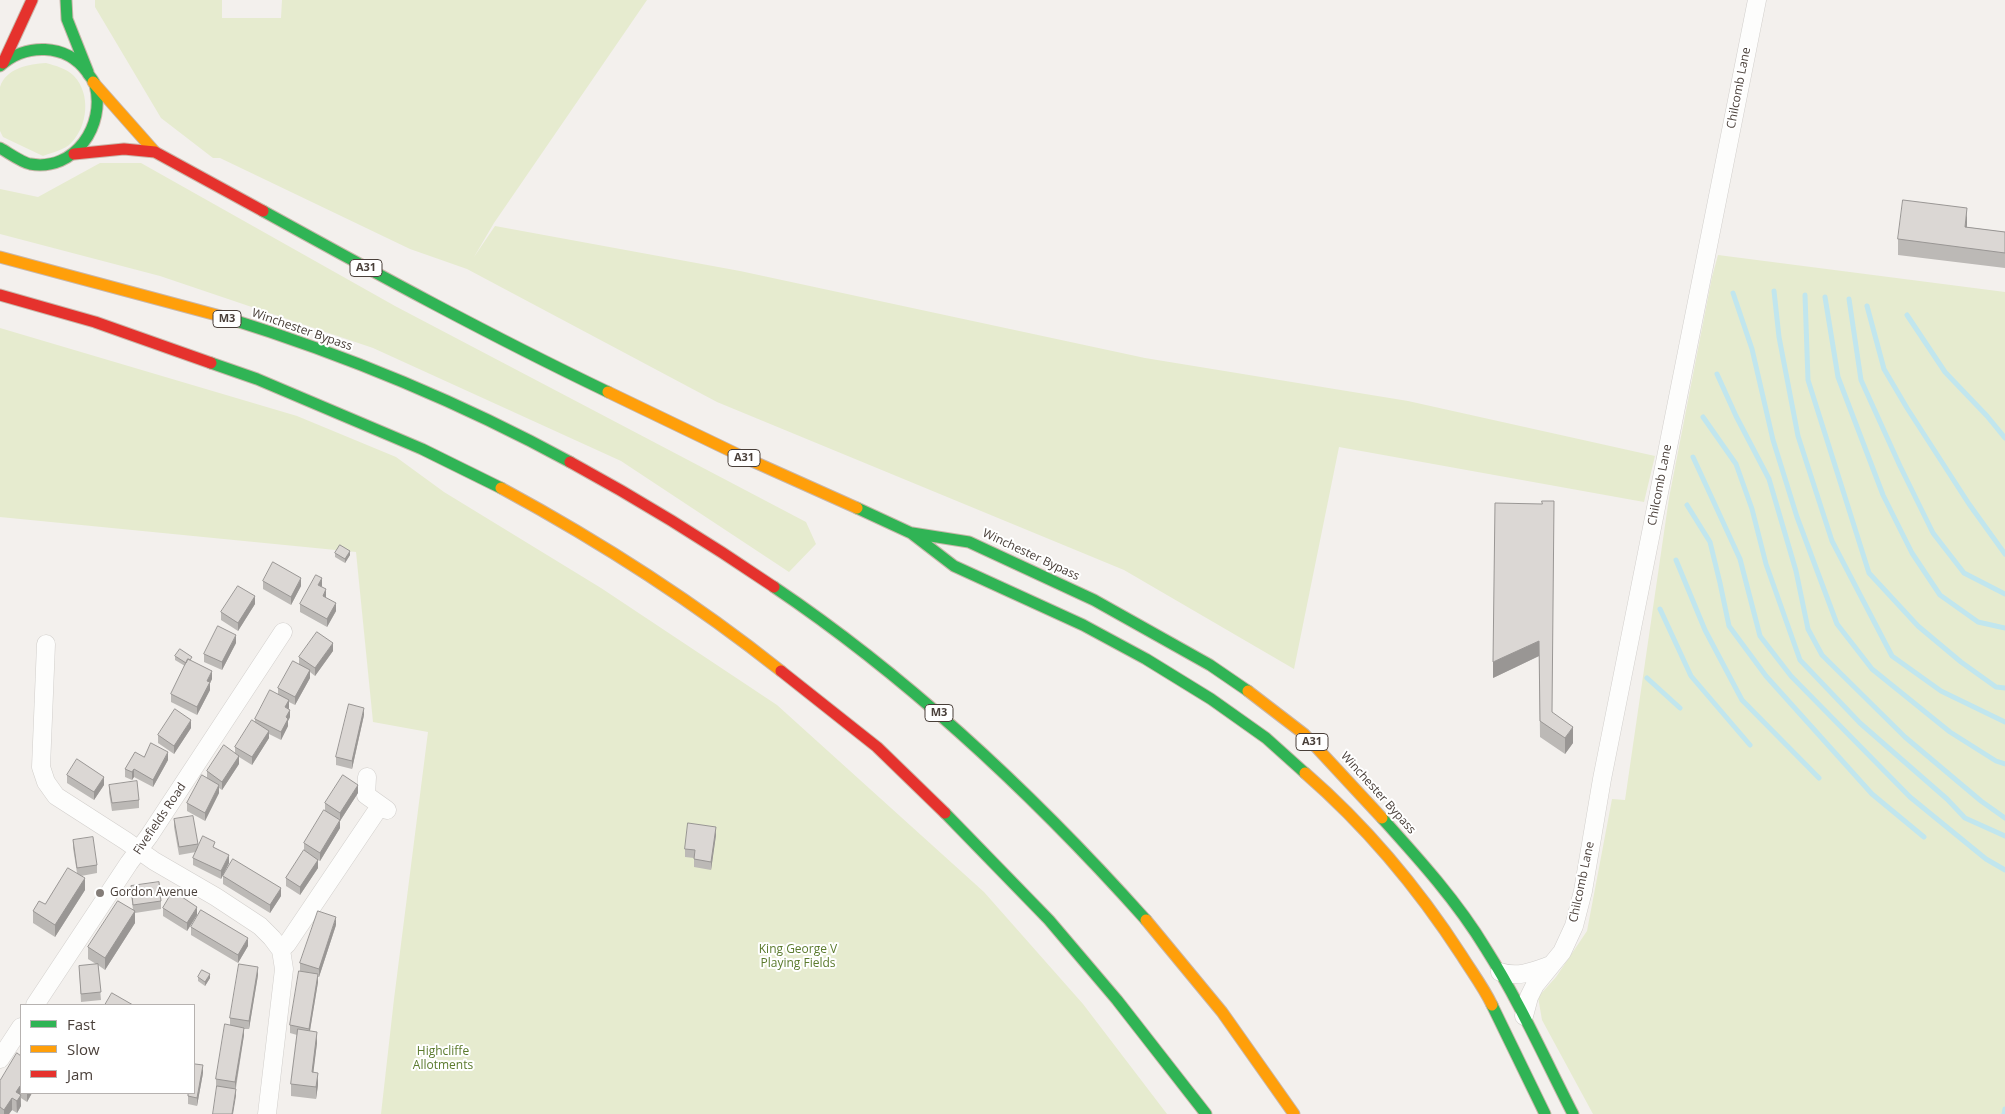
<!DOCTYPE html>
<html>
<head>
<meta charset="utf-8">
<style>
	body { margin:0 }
	#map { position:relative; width:2005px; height:1114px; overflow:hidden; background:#f3f0ed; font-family:"Open Sans",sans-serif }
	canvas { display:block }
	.legend { position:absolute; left:20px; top:1004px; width:175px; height:90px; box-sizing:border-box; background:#fff; border:1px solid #b6b2b0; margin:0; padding:6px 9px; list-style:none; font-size:15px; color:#493f39 }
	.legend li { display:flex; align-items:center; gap:10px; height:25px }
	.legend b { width:25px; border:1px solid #b6b2b0 }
</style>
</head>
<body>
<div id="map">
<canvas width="2005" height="1114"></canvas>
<ul class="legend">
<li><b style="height:6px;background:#30b455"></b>Fast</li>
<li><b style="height:6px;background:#ff9f0a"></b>Slow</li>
<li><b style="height:6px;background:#e5322d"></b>Jam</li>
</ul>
</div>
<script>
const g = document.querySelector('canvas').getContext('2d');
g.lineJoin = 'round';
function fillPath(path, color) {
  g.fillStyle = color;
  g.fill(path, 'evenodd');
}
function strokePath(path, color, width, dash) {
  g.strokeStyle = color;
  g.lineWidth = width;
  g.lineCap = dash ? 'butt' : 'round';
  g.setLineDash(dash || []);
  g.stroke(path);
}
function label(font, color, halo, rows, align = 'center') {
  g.font = font + ' "Open Sans",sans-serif';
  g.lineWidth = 4;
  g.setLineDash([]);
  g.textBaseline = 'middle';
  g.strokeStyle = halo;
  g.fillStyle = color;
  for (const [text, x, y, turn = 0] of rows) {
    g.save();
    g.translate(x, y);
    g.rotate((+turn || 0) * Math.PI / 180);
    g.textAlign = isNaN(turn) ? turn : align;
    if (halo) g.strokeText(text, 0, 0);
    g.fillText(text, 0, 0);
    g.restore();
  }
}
const green = new Path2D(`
	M95 0H222V18H281L282 0H647L494 223 474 257 495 226 740 271 1145 358 1408 401 1655 456 1644 502 1339 447 1294 669 1124 570 717 402 467 269 410 249 220 158H213L161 118 95 7Z
	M46 63C56 66 66 68 74 76 91 94 88 126 71 143 66 149 51 153 43 156L3 137 0 131C0 119 0 98 0 87 6 68 29 64 46 63Z
	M100 163H141L395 306 806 522 816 544 789 572 621 461 373 348 160 276 0 234V189L38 197Z
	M1718 255 2005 292V1114H1593L1542 1020 1538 997 1556 977 1587 931 1612 799 1625 800 1669 498 1712 277Z
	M0 328 297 416 396 457 444 492 601 588 777 705 984 892 1083 1004 1167 1114H381L394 999 428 732 373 722 356 552 0 517Z`);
const stream = new Path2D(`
	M1774 291 1779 337 1798 436 1832 541 1892 656 1941 691 2005 722
	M1733 293 1752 349 1773 440 1797 517 1837 624 1872 669 1950 732 1996 761 2005 764
	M1805 295 1808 380 1869 573 1918 626 1961 662 1996 687 2005 688
	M1825 297 1838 377 1883 495 1912 553 1940 595 1978 622 2005 628
	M1849 299 1861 380 1900 466 1933 533 1964 573 2005 594
	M1867 306 1884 369 1907 408 1969 504 2005 554
	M1907 315 1945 372 1987 416 2005 438
	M1717 374 1736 416 1769 479 1796 571 1808 629 1822 655 1905 737 1981 801 2005 818
	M1703 417 1736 464 1752 509 1766 564 1800 660 1860 723 1947 799 1965 818 2005 836
	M1693 457 1740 559 1760 636 1791 676 1910 797 1986 859 2005 870
	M1687 505 1710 542 1720 583 1729 626 1766 676 1872 794 1924 837
	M1676 560 1705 630 1742 700 1819 778
	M1660 609 1691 676 1750 745
	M1647 678 1680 708
	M2004 1114 2005 1109`);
const street = new Path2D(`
	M46 644 41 767 46 782 56 796 126 841 154 861 216 897 260 926 272 938 281 950 284 969 267 1114
	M367 777 366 795 387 810
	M281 950 287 944 380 806
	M1500 972C1519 978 1534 971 1551 965
	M35 1005 129 863 149 836 283 632
	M1524 1016 1529 997 1535 985 1562 952 1574 926 1583 891 1602 779 1757 0
	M0 1059 21 1027`);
const fast = new Path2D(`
	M66 0 67 19 88 72
	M0 66C25 43 66 43 87 72 89 76 94 80 95 85 106 125 75 172 30 164 21 162 9 153 0 148
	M263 211C377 274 491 336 608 392
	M224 317C343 354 460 402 570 462
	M211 363 257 379 422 449 501 488
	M857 508 911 533 954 566 1083 625 1146 659 1211 699 1266 738 1305 773
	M912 533 969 542 1094 600 1210 665 1248 691
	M774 587C912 680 1035 796 1146 920
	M945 813 1049 920 1117 1000 1206 1114
	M1382 818C1419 859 1457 901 1486 949 1519 1001 1545 1059 1573 1114
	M1492 1005 1545 1114`);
const slow = new Path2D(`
	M93 82 155 152
	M0 257 224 317
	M608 392 741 456 857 508
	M501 488C599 541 693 601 781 671
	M1248 691 1304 734 1382 818
	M1305 773C1366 826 1418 888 1462 956 1472 972 1484 988 1492 1005
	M1146 920 1222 1012 1294 1114`);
const jam = new Path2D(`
	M3 63 32 0
	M74 154 124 149 155 152 263 211
	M0 295 95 322 211 363
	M570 462C640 500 708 542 774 587
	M781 671 877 747 945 813`);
const wall = new Path2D(`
	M1967 224V227L2005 232V268L1898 255V239Z
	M1542 504 1552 712 1573 743 1565 754 1540 737 1539 656 1493 678Z
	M335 553 350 555 345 563 335 557Z
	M263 581 301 586 291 605 263 589Z
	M322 586 326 598 336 611 327 627 300 612V604Z
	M255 604 238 631 221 620V612Z
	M236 643 222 670 204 662V654Z
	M333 651 315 676 310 672V678L295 705 289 702V709L290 717 288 721V726L281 740 269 734V738L252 765 239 757V764L222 790 219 788V793L205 821 187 811V803L207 778V771L235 753V747L255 722V719L278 694V688L299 664V657Z
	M175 656 192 661 212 679 210 683V690L197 715 171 702V694L185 666 175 660Z
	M364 715 352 769 336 765V757Z
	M191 728 174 754 158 743V735Z
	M144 757 168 760 153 787 134 777 132 780 125 777V769Z
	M67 775 104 785 94 800 67 783Z
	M109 785 139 800V808L112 811 109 793Z
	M358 793 340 821V828L320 861 318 860V868L300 895 286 886V878L304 851V843L325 811V803Z
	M174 819 198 844V848H215L229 863 221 879 193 865V858L196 852 179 855 174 827Z
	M716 835 711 870 694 867V858L685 857V849Z
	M73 840 97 865V873L81 876 85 890 55 937 33 923V911L45 904 77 873 73 848Z
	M223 876 281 896 270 913 223 884Z
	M131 886 161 901V909L135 913V923L105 970 98 965 101 1000 81 1002 79 966 96 964 88 959V947L133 910 131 894Z
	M163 908 197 915 187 931 163 916Z
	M336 925 319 977H318V982L310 1031 317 1043 313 1072 318 1085 316 1099 291 1096V1084L297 1035 290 1033V1025L300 971V963Z
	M191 927 248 946 238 963 191 935Z
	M258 975 249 1029H244V1035L236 1088V1096L216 1087V1079L230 1025V1018Z
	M198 977 210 978 205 986 198 981Z
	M21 1056V1093H32L27 1102 21 1098V1106L17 1113 12 1110 9 1114H0V1081Z
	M203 1073 197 1106 188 1104V1096Z`);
const shadedWall = new Path2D(`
	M1967 208V224L1965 243V227Z
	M350 551V555L345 563V559Z
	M301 578V586L291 605V597Z
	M322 578V586L318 593V585Z
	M326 589V597L323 604V596Z
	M255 596V604L238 631V623Z
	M336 603V611L327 627V619Z
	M236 635V643L222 670V662Z
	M1539 641V656L1493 678V662Z
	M333 643V651L315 676V668Z
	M310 670V678L295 705V697Z
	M212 671V679L210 683V690L197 715V707L207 681Z
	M289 700V708L285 715V707Z
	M364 708V715L352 769V761Z
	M290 710V717L288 721V726L281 740V732L286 717Z
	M191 720V728L174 754V746Z
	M1573 727V743L1565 754V738Z
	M269 731V738L252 765V757Z
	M168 752V760L153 787V780Z
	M239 756V764L222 790V782Z
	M134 769V777L132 780V772Z
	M104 777V785L94 800V792Z
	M219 785V793L205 821V813Z
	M358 785V793L340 821V828L320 861V853L340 821V813Z
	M716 827V835L711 870V862Z
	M229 855V863L221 879V871Z
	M318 860V868L300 895V887Z
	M85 878V890L55 937V925Z
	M281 888V896L270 913V905Z
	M197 907V915L187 931V923Z
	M135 911V923L105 970V958Z
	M336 917V925L319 977V969Z
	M248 938V946L238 963V955Z
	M258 967V975L249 1029V1021Z
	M210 974V978L205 986V982Z
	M318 974V982L309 1036V1029Z
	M244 1028V1035L235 1090V1082Z
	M317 1032V1043L312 1084V1072Z
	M203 1065V1073L197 1106V1098Z
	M318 1073V1085L316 1099V1087Z
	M20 1086 21 1106 17 1113 16 1092Z
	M236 1089V1096L233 1114H232Z
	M27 1093H32L27 1102Z
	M12 1098V1110L9 1114H4V1110Z`);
const building = new Path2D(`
	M1903 200 1967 208 1965 227 2005 232V253L1898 239Z
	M1542 501H1554L1552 712 1573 727 1565 738 1540 721 1539 641 1493 662 1495 503 1542 504Z
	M340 545 350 551 345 559 335 553Z
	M273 562 301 578 291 597 263 581Z
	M316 575 322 578 318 585 326 589 323 596 336 603 327 619 300 604Z
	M238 586 255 596 238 623 221 612Z
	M218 626 236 635 222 662 204 654Z
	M317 632 333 643 315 668 299 657Z
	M180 649 192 657 190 660 188 659 186 663 175 656Z
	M188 659 212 671 207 681 210 682 197 707 171 694Z
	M293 661 310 670 295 697 278 688Z
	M270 690 289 700 285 707 290 710 286 717 288 719 281 732 255 719Z
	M349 704 364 708 352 761 336 757Z
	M175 709 191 720 174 746 158 735Z
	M252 720 269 731 252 757 235 747Z
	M151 743 168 752 153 780 134 769 132 772 125 769 135 752 144 757Z
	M224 745 239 756 222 782 207 771Z
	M77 759 104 777 94 792 67 775Z
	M202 775 219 785 205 813 187 803Z
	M343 775 358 785 340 813 325 803Z
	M137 781 139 800 112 803 109 785Z
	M324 810 340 820 320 853 304 843Z
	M193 816 198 844 179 847 174 819Z
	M688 823 716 827 711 862 694 859 695 850 685 849Z
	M203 836 215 842 213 847 229 855 221 871 193 858Z
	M93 837 97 865 77 868 73 840Z
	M304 850 318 860 300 887 286 878Z
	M233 859 281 888 270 905 223 876Z
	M68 868 85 878 55 925 33 911 39 901 45 904Z
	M159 882 161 901 133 905 131 886Z
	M173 891 197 907 187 923 163 908Z
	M118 901 135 911 105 958 88 947Z
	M201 910 248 938 238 955 191 927Z
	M318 911 336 917 319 969 300 963Z
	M98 964 101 992 81 994 79 966Z
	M239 964 258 967 249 1021 230 1018Z
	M202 970 210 974 205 982 198 977Z
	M299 971 318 974 309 1029 290 1025Z
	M112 993 133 1005H105Z
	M225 1024 244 1028 235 1082 216 1079Z
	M298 1029 317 1032 312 1072 318 1073 316 1087 291 1084Z
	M17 1053 21 1056V1087L20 1086 16 1092 21 1095 17 1101 12 1098 4 1110 0 1107V1081Z
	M195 1064 203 1065 197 1098 188 1096V1093H194V1068Z
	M217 1086 236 1089 232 1114H213Z`);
const markers = [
	[100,893,5,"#847d78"]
];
const shields = [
	[366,268,32],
	[227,319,28],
	[744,458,32],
	[939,713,28],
	[1312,742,32]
];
const shieldNames = [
	["A31",366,268],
	["M3",227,319],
	["A31",744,458],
	["M3",939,713],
	["A31",1312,742]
];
const streetNames = [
	["Chilcomb Lane",1739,88,-79],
	["Winchester Bypass",302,330,19],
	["Chilcomb Lane",1660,485,-79],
	["Winchester Bypass",1031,555,25],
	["Winchester Bypass",1378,793,48],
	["Fivefields Road",160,819,-56],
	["Chilcomb Lane",1582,882,-78]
];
const poiNames = [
	["Gordon Avenue",110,893]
];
const parkNames = [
	["King George V",798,950],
	["Playing Fields",798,964],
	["Highcliffe",443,1052],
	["Allotments",443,1066]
];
fillPath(green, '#e6ebcf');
strokePath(stream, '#c1e6ee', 5);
strokePath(street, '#d1cecb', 19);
strokePath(fast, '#c9b7aa', 13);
strokePath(slow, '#c9b7aa', 13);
strokePath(jam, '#c9b7aa', 13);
strokePath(street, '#fdfdfc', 18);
strokePath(fast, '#30b455', 11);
strokePath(slow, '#ff9f0a', 11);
strokePath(jam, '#e5322d', 11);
fillPath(wall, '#bcb9b6');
fillPath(shadedWall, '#999694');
fillPath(building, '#dbd7d4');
strokePath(building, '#999694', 1);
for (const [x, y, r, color] of markers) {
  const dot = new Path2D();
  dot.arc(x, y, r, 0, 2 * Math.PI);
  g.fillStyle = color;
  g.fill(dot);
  strokePath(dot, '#fff', 2);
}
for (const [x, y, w] of shields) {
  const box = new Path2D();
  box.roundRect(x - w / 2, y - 8.5, w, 17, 4);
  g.fillStyle = '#fff';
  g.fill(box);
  strokePath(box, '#493f39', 1);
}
label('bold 11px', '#493f39', null, shieldNames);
label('12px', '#493f39', '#fff', streetNames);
label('12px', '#493f39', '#fff', poiNames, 'left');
label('12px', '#5b7a2d', '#fff', parkNames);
</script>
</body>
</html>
